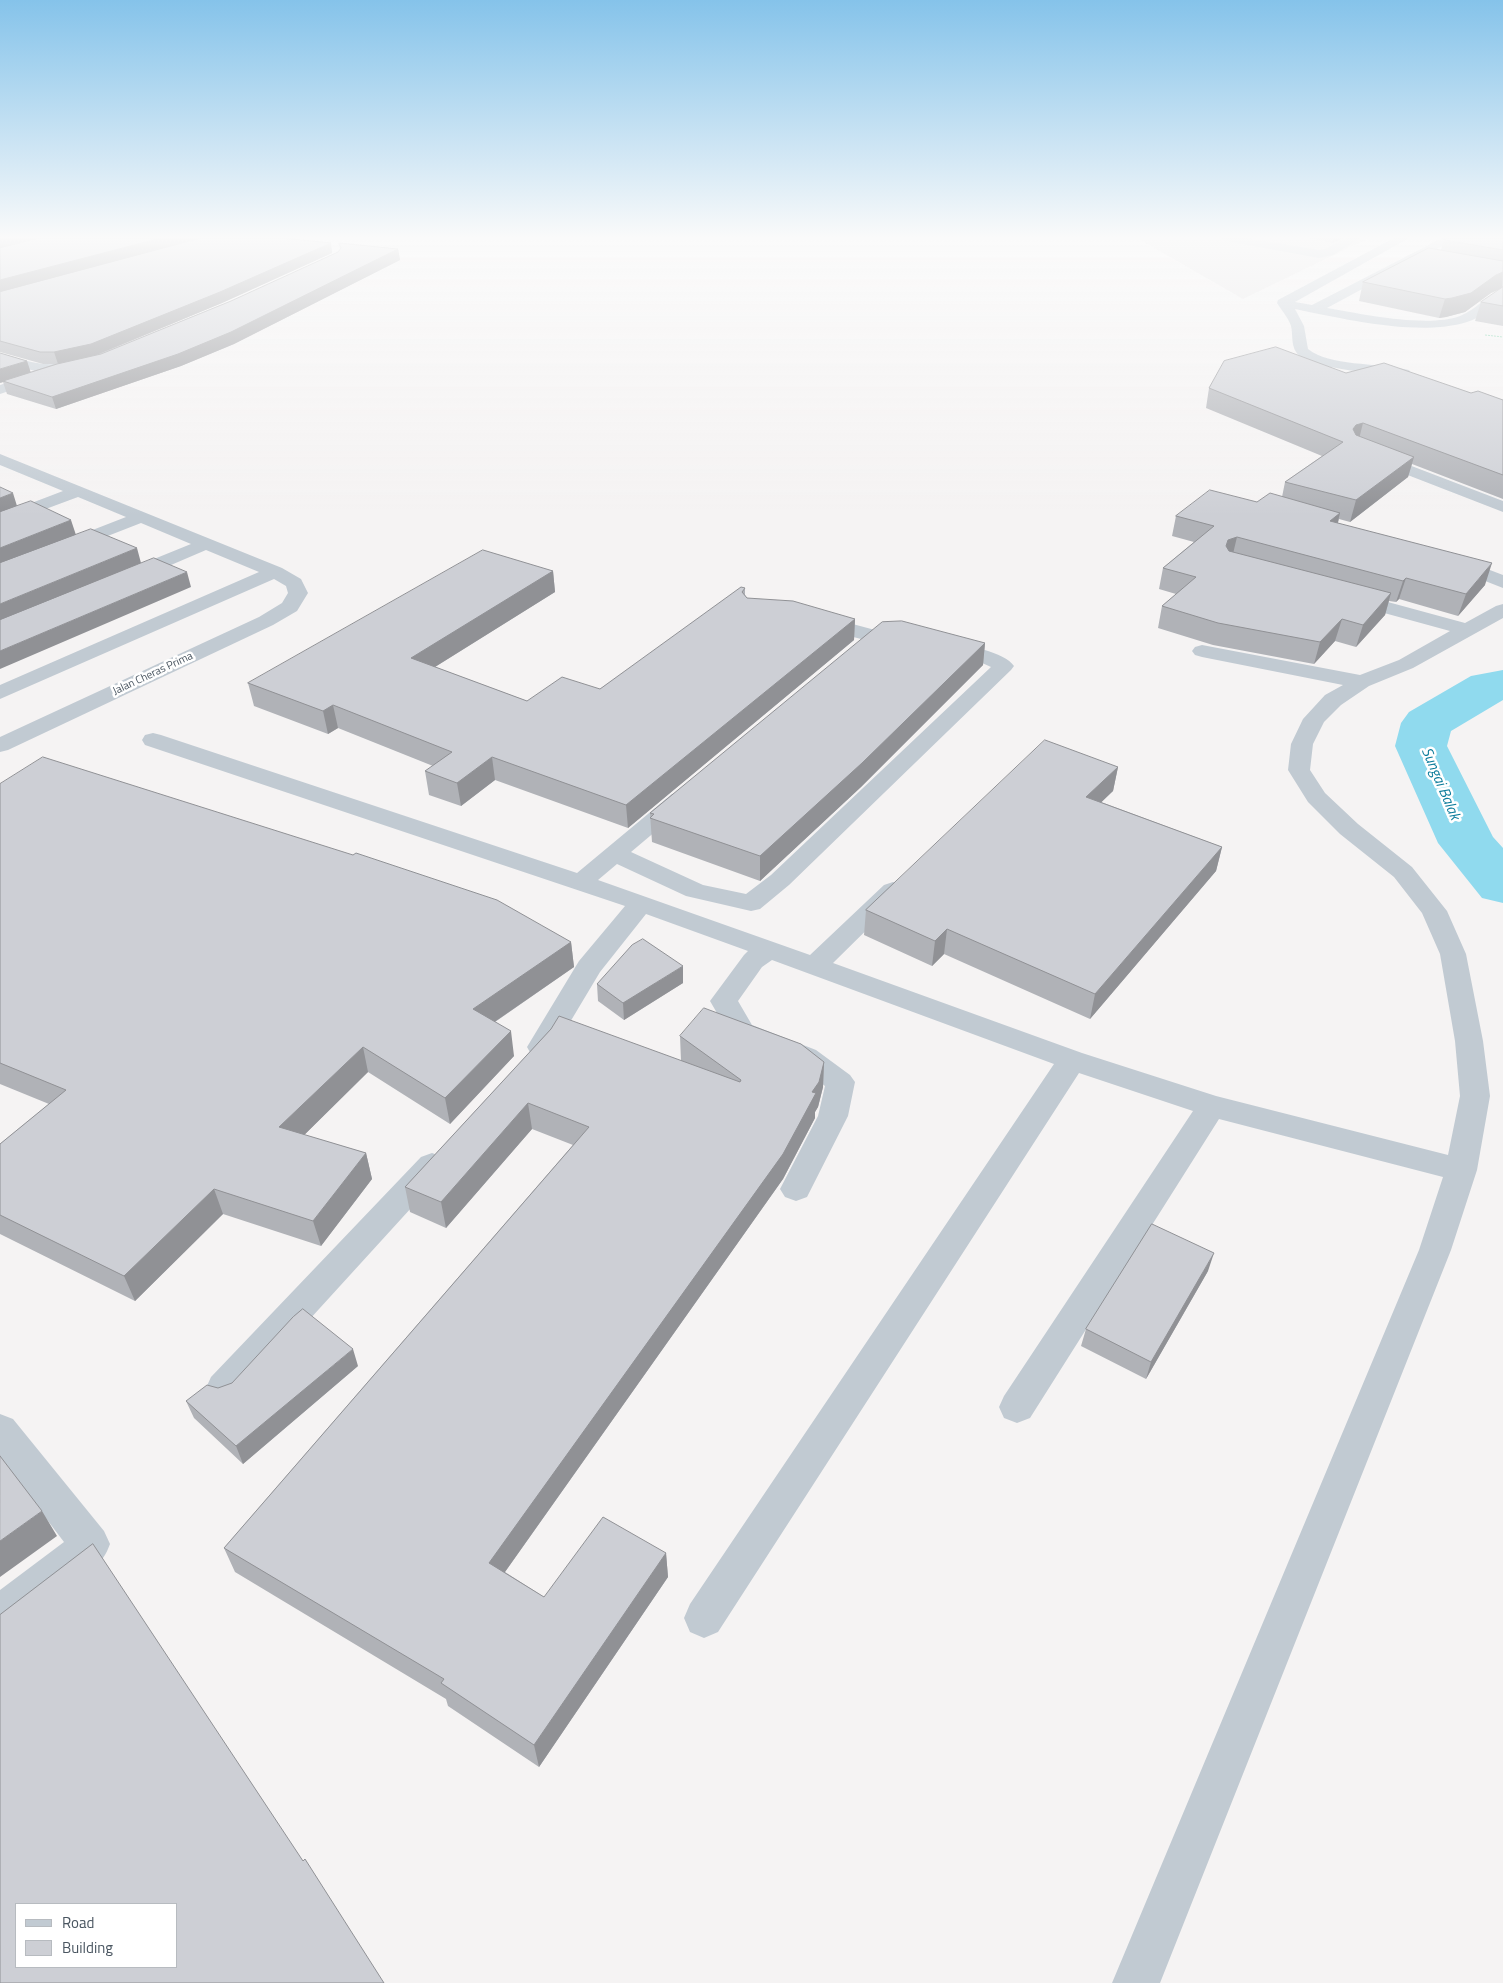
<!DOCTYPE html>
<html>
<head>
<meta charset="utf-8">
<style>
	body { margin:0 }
	#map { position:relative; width:1503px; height:1983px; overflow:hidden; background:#f5f3f3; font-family:"Titillium Web",sans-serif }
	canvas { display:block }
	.legend { position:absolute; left:15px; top:1903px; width:162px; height:65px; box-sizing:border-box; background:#fff; border:1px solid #b7bbc0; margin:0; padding:6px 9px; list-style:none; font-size:15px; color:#4a5661 }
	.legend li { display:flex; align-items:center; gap:10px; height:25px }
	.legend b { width:25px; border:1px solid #b7bbc0 }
</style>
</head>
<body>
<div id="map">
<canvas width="1503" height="1983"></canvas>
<ul class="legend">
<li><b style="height:6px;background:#c1cad2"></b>Road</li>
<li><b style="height:14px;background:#cdcfd5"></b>Building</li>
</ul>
</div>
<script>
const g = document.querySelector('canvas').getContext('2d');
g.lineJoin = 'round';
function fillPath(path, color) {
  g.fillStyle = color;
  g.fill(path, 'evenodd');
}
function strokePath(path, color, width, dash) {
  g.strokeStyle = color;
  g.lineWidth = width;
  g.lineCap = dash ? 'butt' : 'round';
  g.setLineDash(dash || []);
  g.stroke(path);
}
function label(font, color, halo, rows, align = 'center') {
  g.font = font + ' "Titillium Web",sans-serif';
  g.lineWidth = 5;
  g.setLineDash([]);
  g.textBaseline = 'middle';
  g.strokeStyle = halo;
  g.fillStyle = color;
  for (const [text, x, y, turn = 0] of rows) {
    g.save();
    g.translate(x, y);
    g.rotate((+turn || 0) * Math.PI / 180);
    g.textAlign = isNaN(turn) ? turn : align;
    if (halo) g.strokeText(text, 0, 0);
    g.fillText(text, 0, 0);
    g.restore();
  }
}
const education = new Path2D(`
	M1150 238H1369L1243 299 1142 241Z`);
const river = new Path2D(`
	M1503 670V700L1451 731 1447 746 1493 837 1503 848V903L1482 898 1438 843 1395 746 1401 723 1409 712 1471 676Z`);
const path = new Path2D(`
	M1485 335 1503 337`);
const minor = new Path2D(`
	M1220 238H1246L1319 250 1325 249 1346 238H1361L1333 255 1319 258 1226 241Z
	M1394 238H1409L1295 302 1312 305 1442 238H1457L1327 308C1362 314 1427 328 1460 316 1476 310 1487 294 1503 290V300C1492 308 1480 318 1467 322 1419 337 1344 319 1295 309L1304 326 1308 349C1329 366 1377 363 1404 369L1409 370 1411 373 1409 376 1404 377C1381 373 1308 370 1296 352 1291 344 1293 335 1291 326 1288 317 1282 311 1277 303L1278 300Z
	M0 353C15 357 30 363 46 364 57 365 70 361 81 364L83 367 81 370 65 373 42 372 47 376 45 379 0 394V385L39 372 0 362Z
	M1375 452 1503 501V512L1369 460 1367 457 1369 454Z
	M0 454 282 568 301 579 308 593 297 611 273 625 8 750 0 752V737L259 617 282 603 288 593 286 586 274 579 0 699V685L259 572 206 550 136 580 129 582 122 580 120 576 122 572 191 544 141 523 0 578V566L126 517 78 497 0 526V515L63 491 0 465Z
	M1453 556 1503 575V588L1447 566 1444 562 1447 558Z
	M1351 592 1465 623 1496 606 1503 604V618L1413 668 1369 686 1341 705 1324 722 1313 744 1310 770 1325 793 1358 824 1412 867 1447 911 1466 954 1483 1041 1490 1096 1477 1170 1451 1250 1160 1983H1112L1419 1250 1443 1177 1219 1119 1030 1418 1017 1423 1004 1418 999 1407 1004 1396 1193 1111 1079 1073 718 1632 704 1638 690 1632 684 1618 690 1604 1054 1064 772 960 762 967 738 1001 752 1025 816 1050 850 1075 855 1082 848 1116 807 1197 796 1201 785 1197 780 1189 818 1116 825 1086 796 1064 732 1039 710 1001 744 955 748 951 646 914 600 972 551 1054 541 1057 531 1054 527 1047 579 961 625 906 145 745 142 740 145 735 153 733 161 735 577 873 672 794 680 792 688 794 692 799 688 804 631 852 703 885 746 894 771 875 991 667 980 662 941 651 938 647 941 643 948 641C965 645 1005 652 1014 666L1011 670 789 885 760 909 751 911 686 896 617 864 598 880 810 955 884 885 893 882 902 885 906 890 902 895 833 963 1082 1053 1216 1096 1448 1155 1460 1096 1455 1041 1440 954 1422 913 1394 877 1340 834 1308 802 1288 770 1291 744 1303 719 1325 695 1343 685 1202 657 1195 655 1192 651 1195 647 1202 645 1360 675 1399 660 1450 631 1344 602 1341 598 1344 594Z
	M819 615 875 630 911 632 914 636 911 640C878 648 843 634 812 625L809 621 812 617Z
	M432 1153 443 1157 448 1165 443 1173 237 1399 224 1403 211 1399 206 1388 211 1377 421 1157Z
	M0 1414 13 1419 104 1531 110 1544C108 1549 106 1554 103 1558 85 1579 25 1624 0 1634V1590L64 1542 0 1458Z`);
const wall = new Path2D(`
	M0 238H298L294 239 331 243 332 253 222 303 100 354 231 301 338 252 340 250 339 243 398 249 400 260 234 344 181 366 56 409 7 394 3 382 0 383 27 361 30 372 55 364H43L0 352V248L21 243Z
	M1309 238H1344L1333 243Z
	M1503 238V326L1475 321 1481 302 1500 289 1491 293 1465 312 1446 317 1439 318 1359 301 1363 282 1441 250 1444 240Z
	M1346 373 1471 393 1503 400V499L1412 464 1408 477 1350 522 1339 519 1338 523 1485 585 1458 616 1399 599 1396 602 1389 601 1385 615 1356 647 1335 641 1314 664 1213 645 1158 628 1162 606 1176 594 1159 589 1163 568 1194 542 1172 536 1176 516 1257 502 1282 497 1285 482 1322 456 1206 408 1209 388Z
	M553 571 555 592 435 667 527 701 600 689 745 588V595L747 598 855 619 854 640 628 828 495 780 461 806 429 795 425 771 433 766 338 728 328 734 254 706 248 683Z
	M985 643 983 665 861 787 760 881 652 842 650 813Z
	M1118 767 1113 791 1101 802 1222 847 1216 871 1090 1019 944 954 932 966 864 935 866 910Z
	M0 784 571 942 574 967 495 1022 514 1056 450 1124 368 1072 304 1135 366 1153 372 1179 321 1246 223 1214 135 1301 0 1234V1144L49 1104 0 1084Z
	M683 983 624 1020 598 1001 597 984Z
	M551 1029 681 1061 680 1036 824 1062 823 1087 818 1107 815 1112V1118L783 1179 505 1572 544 1597 666 1553 668 1577 539 1767 448 1706 446 1699 235 1572 224 1548 573 1145 532 1129 446 1228 410 1212 405 1187Z
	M1208 1271 1146 1379 1081 1346 1086 1329Z
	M358 1366 243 1464 194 1418 186 1401 218 1388Z`);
const shadedWall = new Path2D(`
	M0 238H41L0 248Z
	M161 238H203L0 292V280Z
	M1334 238H1344L1333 243Z
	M331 243 332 253 222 303 94 356 58 364 54 352Z
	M398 249 400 260 234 344 181 366 56 409 52 397Z
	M1503 272 1502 288 1491 293 1465 312 1446 317 1439 318 1445 299Z
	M27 361 31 373 0 383V369Z
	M1363 423 1358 443 1353 429 1356 425Z
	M1414 457 1408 477 1350 522 1356 500Z
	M13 493 17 506 0 513V498Z
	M1340 513 1335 534 1330 521Z
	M71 520 76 535 0 564V548Z
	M1237 537 1232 558 1226 546 1228 540Z
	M137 548 141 563 0 621V604Z
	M1492 563 1485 585 1458 616 1466 594Z
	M553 571 555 592 414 680 411 658Z
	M187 572 191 587 0 669V651Z
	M1406 578 1399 599 1396 602 1403 581Z
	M1391 593 1385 615 1356 647 1363 625Z
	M855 619 854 640 628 828 626 805Z
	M1342 619 1335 641 1314 664 1320 642Z
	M985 643 983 665 861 787 760 881V856Z
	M333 705 338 728 328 734 323 711Z
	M492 757 495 780 461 806 457 783Z
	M1118 767 1113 791 1082 821 1086 797Z
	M1222 847 1216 871 1090 1019 1095 994Z
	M947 929 944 954 932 966 935 941Z
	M571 942 574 967 477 1034 473 1009Z
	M683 966V983L624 1020 623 1003Z
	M511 1031 514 1056 450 1124 445 1098Z
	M363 1047 368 1072 287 1152 279 1127Z
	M824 1062 823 1087 818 1107 815 1112V1118L783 1179 495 1586 489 1563Z
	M528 1103 532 1129 446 1228 441 1202Z
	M366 1153 372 1179 321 1246 313 1221Z
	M214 1189 223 1214 135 1301 124 1276Z
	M1214 1253 1208 1271 1146 1379 1151 1362Z
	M353 1349 358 1366 243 1464 236 1446Z
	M42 1511 57 1536 0 1577V1541Z
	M666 1553 668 1577 539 1767 534 1745Z`);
const building = new Path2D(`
	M40 238H161L0 280V248Z
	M201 238H281L331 243 220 292 91 344 54 352H40L0 341V292Z
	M1448 238H1503V250L1444 240Z
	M339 243 398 249 231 332 178 354 52 397 3 381 57 364 101 354 231 301 338 252 341 248Z
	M1429 248 1503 261V272L1496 275 1471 293 1452 298 1445 299 1363 282Z
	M1503 287V306L1481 302Z
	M1276 347 1346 373 1384 363 1471 393 1478 391 1503 400V475L1363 423 1356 425 1353 429 1356 435 1414 457 1356 500 1285 482 1343 442 1209 388 1224 361Z
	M0 353 27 361 0 369Z
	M0 487 13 493 0 498Z
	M1210 490 1257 502 1270 493 1340 513 1330 521 1492 563 1466 594 1406 578 1403 581 1237 537 1228 540 1226 546 1229 551 1391 593 1363 625 1342 619 1320 642 1218 623 1162 606 1196 577 1163 568 1214 526 1176 516Z
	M31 501 71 520 0 548V512Z
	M91 529 137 548 0 604V563Z
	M483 550 553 571 411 658 527 701 562 677 600 689 741 587 745 588 742 592 747 598 793 601 855 619 626 805 492 757 457 783 425 771 452 752 333 705 323 711 248 683Z
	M154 558 187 572 0 651V620Z
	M902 621 985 643 862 763 760 856 650 818 654 814 650 813 882 622Z
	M1045 740 1118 767 1086 797 1222 847 1095 994 947 929 935 941 866 910Z
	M43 757 353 855 356 853 497 900 571 942 473 1009 511 1031 445 1098 363 1047 279 1127 366 1153 313 1221 214 1189 124 1276 0 1215V1144L66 1090 0 1063V784Z
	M643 939 683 966 623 1003 597 984 632 945Z
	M704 1008 801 1044 824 1062 819 1082 812 1092 816 1093 783 1154 489 1563 544 1597 603 1517 666 1553 534 1745 441 1683 444 1679 224 1548 589 1127 528 1103 441 1202 405 1187 551 1029 559 1016 740 1082 741 1080 680 1036Z
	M1152 1224 1214 1253 1151 1362 1086 1329Z
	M303 1309 353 1349 236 1446 186 1401 207 1385 218 1388 232 1383 293 1317Z
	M0 1456 42 1511 0 1541Z
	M93 1544 303 1861 305 1859 384 1983H0V1615ZM16 1904H176V1967H16Z`);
const farStreetnames = [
	["Jalan Cheras Prima",153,674,-25]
];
const waterNames = [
	["Sungai Balak",1440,784,67]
];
fillPath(education, '#e6e4e5');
fillPath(river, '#90daee');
strokePath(path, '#7ad0a6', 1, [2, 1]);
fillPath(minor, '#c1cad2');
fillPath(wall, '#b0b2b7');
fillPath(shadedWall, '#909195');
fillPath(building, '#cdcfd5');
strokePath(building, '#909195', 1);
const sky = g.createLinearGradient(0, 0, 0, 516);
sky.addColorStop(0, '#85c3ea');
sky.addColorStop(0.46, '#fafafa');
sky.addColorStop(1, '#fafafa00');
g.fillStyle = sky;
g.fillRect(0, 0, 1503, 516);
label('11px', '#4a5661', '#fff', farStreetnames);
label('italic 15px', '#0c7c9b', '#fff', waterNames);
</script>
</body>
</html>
